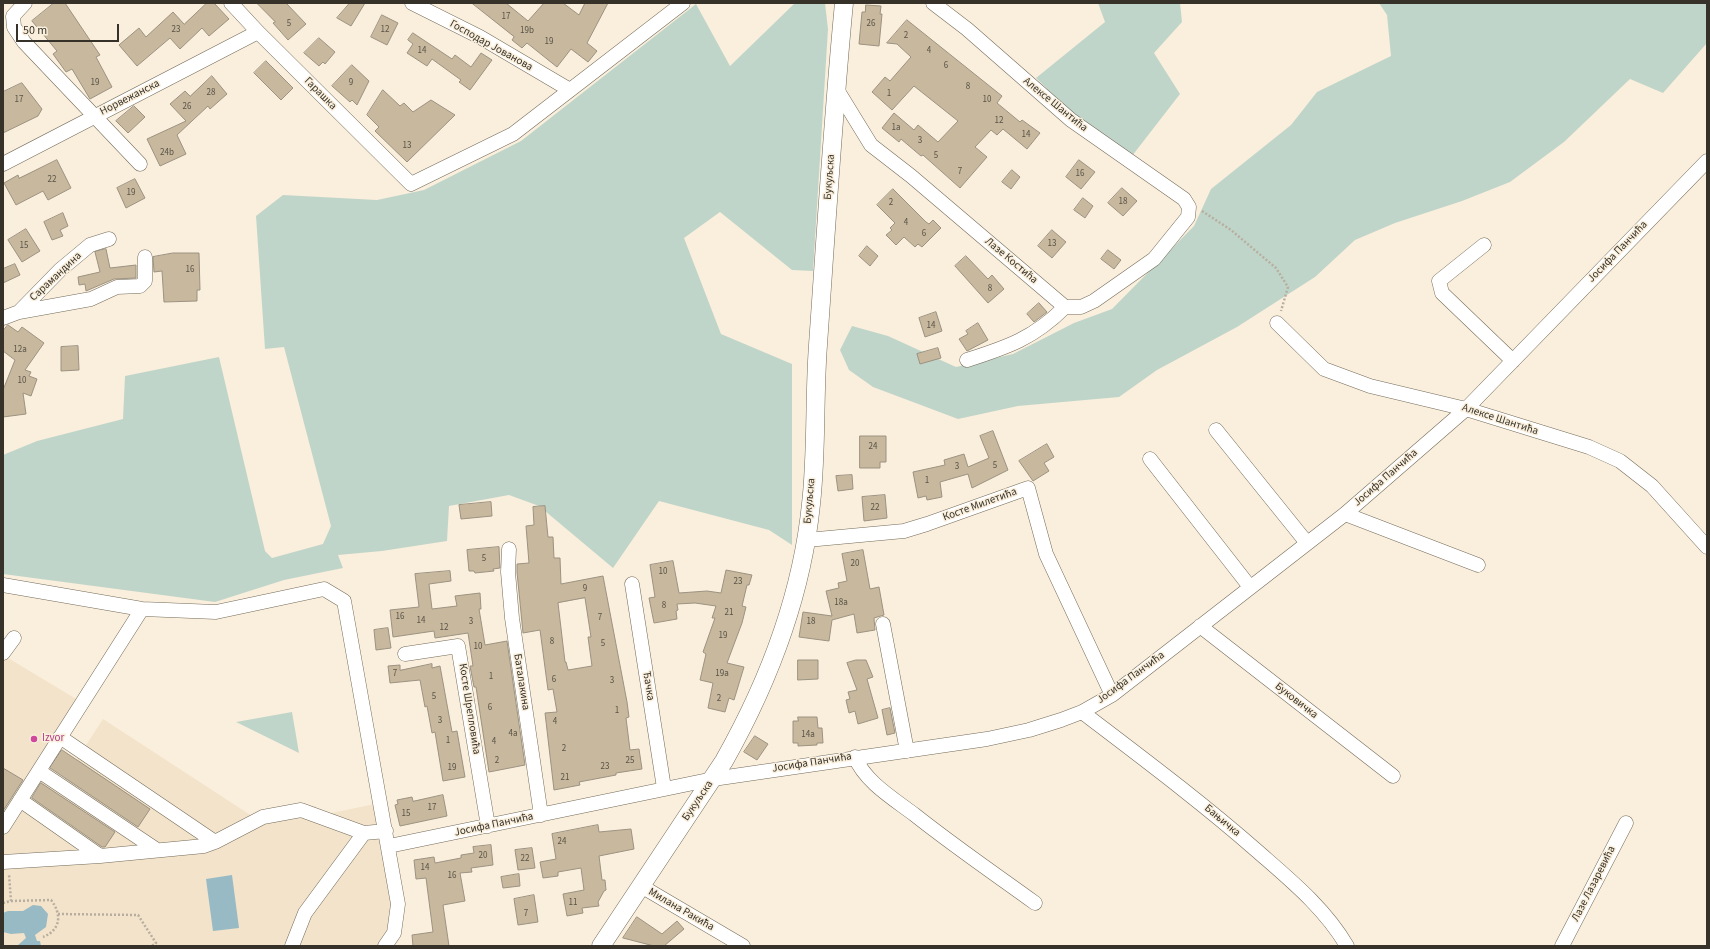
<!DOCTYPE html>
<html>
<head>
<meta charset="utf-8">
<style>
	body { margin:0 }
	#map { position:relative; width:1710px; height:949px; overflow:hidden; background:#faefdc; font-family:"Source Sans 3",sans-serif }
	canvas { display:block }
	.frame { position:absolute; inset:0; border:4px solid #36322a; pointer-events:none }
	.scale { position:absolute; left:16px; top:24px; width:103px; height:18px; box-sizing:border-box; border:2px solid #36322a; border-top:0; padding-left:5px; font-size:12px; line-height:14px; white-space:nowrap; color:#36322a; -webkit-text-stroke:3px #faefdc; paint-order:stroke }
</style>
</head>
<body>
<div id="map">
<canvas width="1710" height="949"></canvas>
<div class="frame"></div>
<div class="scale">50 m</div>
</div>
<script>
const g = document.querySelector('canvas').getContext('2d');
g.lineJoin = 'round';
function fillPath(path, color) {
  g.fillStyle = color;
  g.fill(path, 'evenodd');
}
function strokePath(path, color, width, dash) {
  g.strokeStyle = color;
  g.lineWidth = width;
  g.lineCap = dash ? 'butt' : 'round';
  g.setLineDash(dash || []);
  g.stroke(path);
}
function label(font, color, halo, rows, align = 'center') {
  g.font = font + ' "Source Sans 3",sans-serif';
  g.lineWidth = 3;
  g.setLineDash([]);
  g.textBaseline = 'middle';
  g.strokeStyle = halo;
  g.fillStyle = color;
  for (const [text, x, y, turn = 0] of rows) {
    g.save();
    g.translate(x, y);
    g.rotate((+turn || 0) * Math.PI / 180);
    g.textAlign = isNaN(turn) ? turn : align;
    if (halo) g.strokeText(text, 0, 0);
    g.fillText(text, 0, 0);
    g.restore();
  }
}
const built = new Path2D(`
	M3 655 86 705 43 773 61 784 103 719 258 820 316 806 318 816 384 802 403 913 402 925 394 933 391 946H3Z`);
const green = new Path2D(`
	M795 3H825L828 29 813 271 792 270 720 212 684 238 721 334 792 364V545L769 530 659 501 613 568 539 506 509 495 449 506 447 541 382 551 338 555 343 568 284 580 215 602 3 574V455L37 441 123 419 125 376 219 357 265 551 272 558 323 544 331 526 284 347 265 349 256 216 283 195 377 200 424 190 521 141 696 4 730 66Z
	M1098 3H1180L1182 22 1154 53 1180 94 1132 156 1077 118 1036 78 1105 22Z
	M1379 3H1707V43L1663 93 1630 79 1564 142 1510 182 1462 201 1395 223 1355 240 1315 277 1237 327 1157 370 1119 397 1018 406 958 419 873 387 849 370 840 350 852 326 888 336 956 367 1013 354 1074 323 1112 309 1194 226 1211 189 1291 125 1317 92 1391 56 1387 15Z
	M292 712 299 753 236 722Z`);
const water = new Path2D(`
	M232 875 239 928 213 931 206 879Z
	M33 905 41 906 48 914 46 927 35 935 37 941H40L41 946H17L26 938 24 933 11 934 3 932V913L8 911H23Z`);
const building = new Path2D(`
	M54 3H65L100 55 96 57 112 87 90 99 72 69 66 72 53 54 57 51 32 21Z
	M207 3H214L229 19 209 36 202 28 180 49 170 38 137 66 119 45 139 28 146 37 173 12 184 24Z
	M257 3H286L306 24 288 40 273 23 275 22Z
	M350 3H365L351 26 337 18Z
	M472 3H506L528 21 544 3H563L579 15 585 3H608L587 43 597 51 588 62 571 49 557 67 527 43 522 48 512 40 514 37Z
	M866 5 881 6 880 14H882L879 46 859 44 862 12H865Z
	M382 15 398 23 387 45 371 37Z
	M907 20 1002 96 997 103 1020 122 1022 120 1040 133 1027 149 1003 129 997 135 991 130 975 147 987 157 960 188 923 155 921 156 901 139 899 142 882 128 894 113 914 130 918 125 938 142 958 121 914 86 892 110 872 92 885 77 890 81 911 57 897 44 887 43Z
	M413 33 452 59 455 55 471 67 481 53 492 60 470 90 459 82 461 80 432 59 427 66 407 53 413 44 408 40Z
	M319 38 335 52 325 64 323 62 319 66 304 53Z
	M266 61 293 88 281 100 254 73Z
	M352 65 369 81 357 105 352 100 350 102 332 86Z
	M212 76 227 94 210 109 208 106 177 135 186 154 160 166 147 139 186 121 170 104 185 91 190 96Z
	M22 83 42 109 38 116 3 133V92Z
	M383 90 400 106 404 103 413 112 431 100 455 115 407 162 375 131 379 127 367 115Z
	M134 106 145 117 128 133 116 121Z
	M57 160 71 188 48 200 43 191 16 205 4 183 18 175 19 178Z
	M1079 160 1095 172 1081 189 1066 177Z
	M1012 170 1020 177 1011 189 1002 182Z
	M135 179 145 198 126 208 117 188Z
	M1122 188 1137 201 1123 216 1108 203Z
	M893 189 926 222 929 224 933 220 941 228 922 247 918 244 915 247 904 237 896 245 886 235 892 230 890 228 895 223 877 205Z
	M1083 198 1093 206 1085 218 1074 210Z
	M63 213 68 226 60 230 63 236 52 240 44 222Z
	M26 229 40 251 22 262 8 240Z
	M1052 230 1066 242 1052 258 1038 246Z
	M867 246 878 256 870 266 859 256Z
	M106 249 110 268 136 265V278L114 279 86 291 85 284 79 285 78 277 100 272 95 252Z
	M1108 250 1121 260 1114 269 1101 259Z
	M173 253H199L200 290H197V301L164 302 162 271 154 272 153 257Z
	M966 256 988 279 992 275 1004 289 988 303 955 266Z
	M15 264 20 275 3 283V269Z
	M1039 303 1047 312 1034 322 1027 314Z
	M936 312 942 331 925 337 919 318Z
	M978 323 988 340 967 351 959 339 968 334 966 331Z
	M8 325 18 332 22 327 44 343 25 370 31 372 29 376 37 379 31 396 23 393 26 414 3 417V390L15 360 3 351V331Z
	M78 346 79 370 61 371V347Z
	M938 348 941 358 920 364 917 354Z
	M993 431 1008 470 972 488 968 474 940 482 942 497 927 500 926 496 918 498 913 472 945 465 944 460 964 454 968 467 989 458 980 436Z
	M860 436H886V462H880V468H860Z
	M1047 444 1054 457 1044 463 1049 471 1033 481 1019 461Z
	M852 475 853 489 838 491 836 476Z
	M885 495 887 518 864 521 862 497Z
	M491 502 492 516 461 519 459 505Z
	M545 506 548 537H553L554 558H560L561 584 603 576 627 702 629 717 626 718 630 750 639 749 642 769 616 773V775L579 782 580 785 554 790 545 713 557 712 553 689 548 690 540 630 523 633 517 572V564L529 563 526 526 534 525 533 507ZM585 598 591 637H588L592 666 568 670 566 662H565L558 603Z
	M499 547 500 568 493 569 494 571 475 573 474 571H469L467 550Z
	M863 550 870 589 879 587 884 615 874 618 875 630 857 633 854 614 832 620 829 641 799 637 803 612 832 616 826 591 839 588 838 583 847 581 842 554Z
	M673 561 679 593 707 591 721 593 726 570 752 575 749 585H747L742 606 746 607 742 623 727 663 744 667 734 700 729 698 725 712 708 708 713 683 700 680 706 654 703 652 715 618H712L716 606 695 603 677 604 678 610 676 611 677 619 654 623 649 598 655 597 650 565Z
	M450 571 451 581 429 584 432 609 457 606 455 596 480 593 481 609H479L485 645 507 641 525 765 489 772 476 687H474L470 666H473L468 633 435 638 434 631 393 637 390 610 419 607 415 574Z
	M388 628 391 648 376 650 374 630Z
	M798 660H818V679L798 680Z
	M856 660H866L873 677 867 679 878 718 858 724 855 711 849 713 846 700 850 699 848 692 857 690 847 663Z
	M432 664V668L440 666 452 732 457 731 465 777 443 781 435 732 432 733 427 706 425 707 420 680 390 683 388 666 400 665V670Z
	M890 708 895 733 887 735 882 710Z
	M798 717H817L818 728H822L823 743H817V745L798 746V743H793V721H798Z
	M755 736 768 744 757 760 744 752Z
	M62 750 150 809 138 827 50 768Z
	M3 768 23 780 3 811Z
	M41 783 115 832 105 847H102L32 798Z
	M443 795 447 816 400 826 395 805 398 804 397 800 412 797 413 801Z
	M598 825 599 832 631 829 634 849 599 856 602 880H605L606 890 604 891 598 902 599 906 582 908 583 913 567 916 563 894 584 890 581 868 558 872V876L543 878 540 862 556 859 552 834Z
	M491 845 493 865 471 868 472 872 460 873 465 901 443 905 449 946H413L412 935 433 932 426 878 416 879 414 860 434 857 435 863 461 858V855L474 853 473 847Z
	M532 848 535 868 518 870 515 850Z
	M519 874 520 886 503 888 501 877Z
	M534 895 538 922 518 925 514 899Z
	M637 917 662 934 677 921 684 929 664 946H654L623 938Z`);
const path = new Path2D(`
	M1202 211 1231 230 1276 268 1288 287 1281 311
	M11 901 51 900C62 914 61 930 43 937
	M3 903 11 901 9 874
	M58 914 138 915 156 943 152 946`);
const minor = new Path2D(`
	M25 3 13 16 14 27 24 42 140 164
	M231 3 258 32 411 184 513 134 683 3
	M412 3 480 37 570 90
	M836 88 871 145 911 176 1065 307H1081L1094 301 1154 259 1188 217 1189 207 1184 199 1071 120 967 29 933 3
	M3 164 258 32
	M1484 245 1439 281 1442 293 1513 361
	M19 312 91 299 117 287 140 286 145 281V257
	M3 318 19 312 60 270 90 245 109 239
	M1277 323 1324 369 1370 386 1466 409 1589 447 1620 461 1652 486 1707 547
	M967 360C1008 347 1034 338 1065 307
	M1216 430 1307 543
	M1150 459 1250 587
	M1345 514 1478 565
	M807 540 904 531 927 524 1028 488 1046 554 1112 695
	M509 549 508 572 512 618 541 815
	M632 584 664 788
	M3 585 142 609 216 612 324 589 344 601 398 904 394 933 385 946
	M883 624 907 751
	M1200 626 1393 776
	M3 653 14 638
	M405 654 458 646 488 826
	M1082 712C1141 757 1200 801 1256 850 1289 879 1324 907 1347 946
	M60 737 215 842
	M855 757C865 782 894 799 915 815 954 846 995 874 1035 903
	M39 771 157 850
	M20 800 100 856
	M3 827 142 609
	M389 846 713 779 987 739 1029 730 1061 720 1082 712 1112 695 1345 514 1466 409 1707 161
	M3 862 100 856 204 846 215 842 263 817 301 810 364 833 386 831
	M641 886 743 946
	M292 946 305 913 364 833
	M1562 946 1626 823`);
const major = new Path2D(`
	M601 946 724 761C768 683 802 594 811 504 817 451 814 398 818 345 826 231 833 117 844 3`);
const markers = [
	[34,739,4,"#d1479c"]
];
const numberNames = [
	["17",506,17],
	["5",289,24],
	["26",871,24],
	["23",176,30],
	["12",385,30],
	["19b",527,31],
	["2",906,36],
	["19",549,42],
	["14",422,51],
	["4",929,51],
	["6",946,66],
	["19",95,83],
	["9",351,83],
	["8",968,87],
	["28",211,93],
	["1",889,94],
	["17",19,100],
	["10",987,100],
	["26",187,107],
	["12",999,121],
	["1a",896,128],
	["14",1026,135],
	["3",920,141],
	["13",407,146],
	["24b",167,153],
	["5",936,156],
	["7",960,172],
	["16",1080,174],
	["22",52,180],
	["19",131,193],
	["18",1123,202],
	["2",891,203],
	["4",906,223],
	["6",924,234],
	["13",1052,244],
	["15",24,246],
	["16",190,270],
	["8",990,289],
	["14",931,326],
	["12a",20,350],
	["10",22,381],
	["24",873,447],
	["5",995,466],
	["3",957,467],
	["1",927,481],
	["22",875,508],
	["5",484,559],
	["20",855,564],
	["10",663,572],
	["23",738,582],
	["9",585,589],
	["18a",841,603],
	["8",664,606],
	["21",729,613],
	["16",400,617],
	["7",600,618],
	["14",421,621],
	["3",471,622],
	["18",811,622],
	["12",444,628],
	["19",723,636],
	["8",552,642],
	["5",603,644],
	["10",478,647],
	["7",395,674],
	["19a",722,674],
	["1",491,677],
	["6",554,680],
	["3",612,681],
	["5",434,697],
	["2",719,699],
	["6",490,708],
	["1",617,711],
	["3",440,721],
	["4",555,722],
	["4a",513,734],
	["14a",808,735],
	["1",448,741],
	["4",494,742],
	["2",564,749],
	["2",497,761],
	["25",630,761],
	["23",605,767],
	["19",452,768],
	["21",565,778],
	["17",432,808],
	["15",406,814],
	["24",562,842],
	["20",483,856],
	["22",525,859],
	["14",425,868],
	["16",452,876],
	["11",573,903],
	["7",526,914]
];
const streetNames = [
	["Господар Јованова",491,46,29],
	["Гарашка",320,94,45],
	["Норвежанска",130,98,-27],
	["Алексе Шантића",1055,105,39],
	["Букуљска",830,177,-86],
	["Јосифа Панчића",1618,252,-46],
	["Лазе Костића",1011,261,40],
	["Сарамандина",56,277,-43],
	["Алексе Шантића",1500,420,18],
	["Јосифа Панчића",1386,478,-41],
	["Букуљска",810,501,-85],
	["Косте Милетића",980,505,-20],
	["Јосифа Панчића",1131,678,-36],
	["Баталакина",521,682,81],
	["Ђачка",648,686,81],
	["Буковичка",1296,701,38],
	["Косте Шрепловића",469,709,81],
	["Јосифа Панчића",812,763,-9],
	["Букуљска",698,801,-56],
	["Бањичка",1222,821,40],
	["Јосифа Панчића",494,825,-12],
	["Лазе Лазаревића",1594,884,-63],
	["Милана Ракића",681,910,30]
];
const hotelNames = [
	["Izvor",42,739]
];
fillPath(built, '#f2e3ca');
fillPath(green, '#c0d5c9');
fillPath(water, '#97bac4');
fillPath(building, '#c7b89e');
strokePath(building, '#9c9281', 1);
strokePath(minor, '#746b5a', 15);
strokePath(major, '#746b5a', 19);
strokePath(path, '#b7ae9f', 2.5, [2, 2]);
strokePath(minor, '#fff', 14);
strokePath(major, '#fff', 18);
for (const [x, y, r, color] of markers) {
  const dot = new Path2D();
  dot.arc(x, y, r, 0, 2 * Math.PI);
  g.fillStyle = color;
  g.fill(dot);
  strokePath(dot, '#faefdc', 1.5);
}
label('9px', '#5a5447', null, numberNames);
label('11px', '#36322a', '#faefdc', streetNames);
label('11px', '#b23c85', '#faefdc', hotelNames, 'left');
</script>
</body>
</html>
